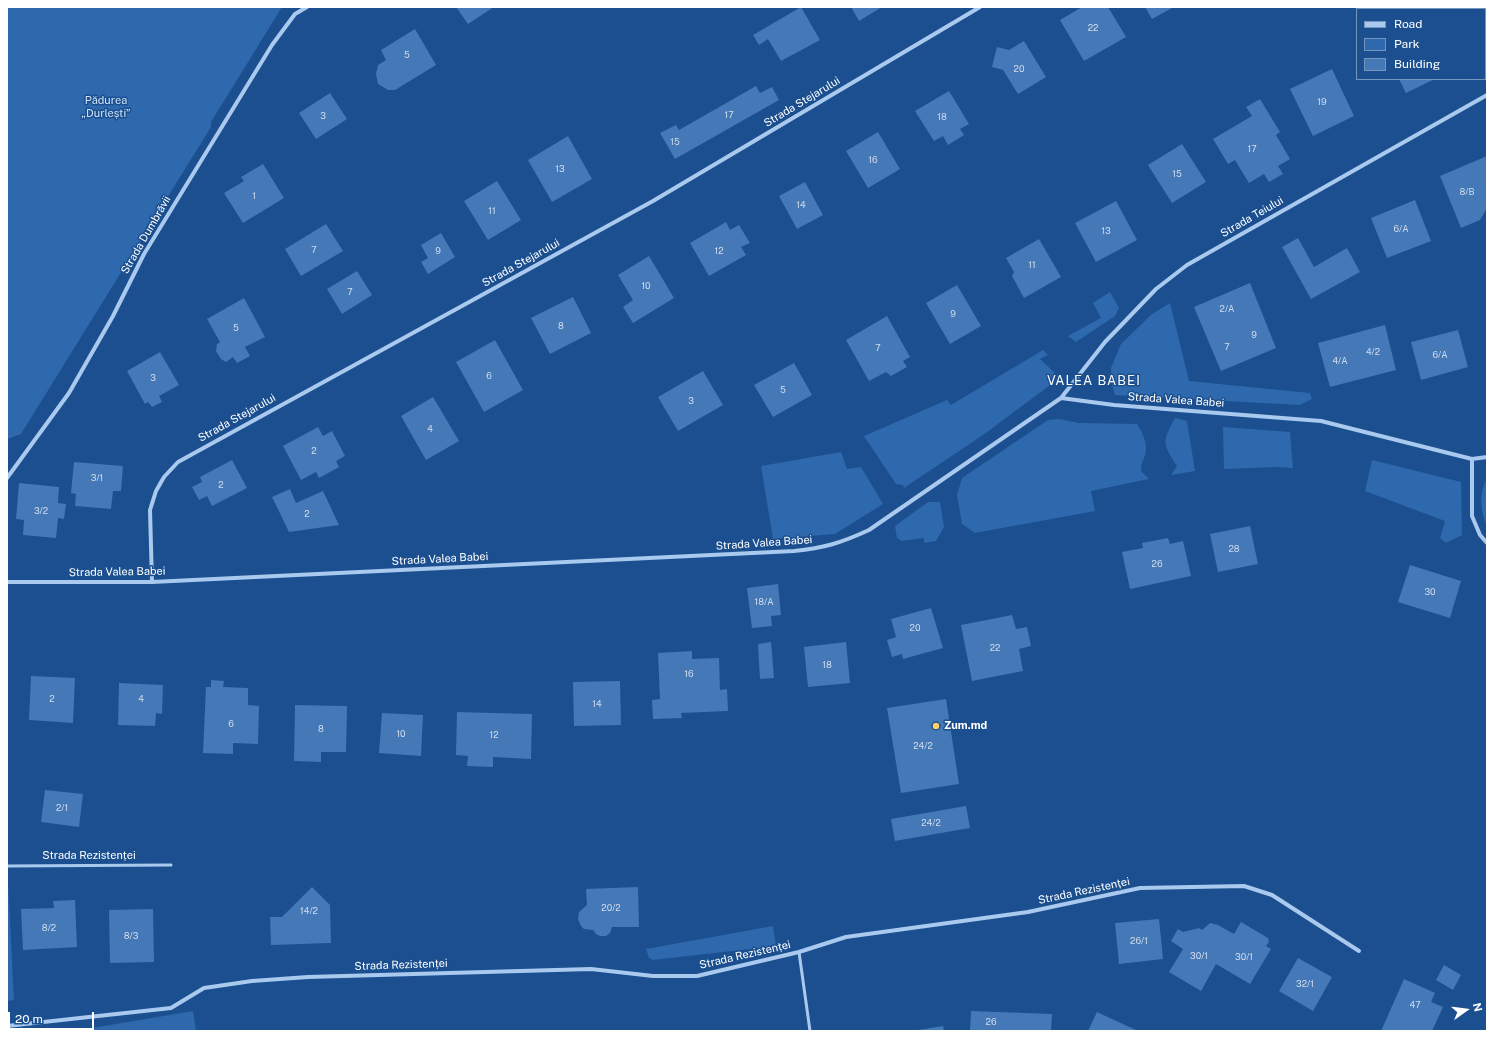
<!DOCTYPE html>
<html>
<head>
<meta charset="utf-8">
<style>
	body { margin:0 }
	#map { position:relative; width:1494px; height:1038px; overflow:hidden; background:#1b4f8f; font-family:"Public Sans",sans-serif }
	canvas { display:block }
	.frame { position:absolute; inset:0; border:8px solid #fff; pointer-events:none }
	.legend { position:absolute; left:1356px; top:8px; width:130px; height:72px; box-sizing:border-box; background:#1b4f8f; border:1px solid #7695bc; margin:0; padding:5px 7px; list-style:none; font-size:12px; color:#fff }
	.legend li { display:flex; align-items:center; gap:8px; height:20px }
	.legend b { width:20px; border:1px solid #7695bc }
	.north { position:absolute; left:1446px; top:990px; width:40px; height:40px; -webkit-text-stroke:3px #1b4f8f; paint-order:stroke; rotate:76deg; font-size:11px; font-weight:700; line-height:16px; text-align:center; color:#fff }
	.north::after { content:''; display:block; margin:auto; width:14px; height:18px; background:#fff; clip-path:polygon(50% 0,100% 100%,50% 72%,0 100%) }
	.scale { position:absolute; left:8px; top:1012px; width:86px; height:18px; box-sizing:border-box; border:2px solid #fff; border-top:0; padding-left:5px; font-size:12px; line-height:14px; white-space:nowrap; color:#fff; -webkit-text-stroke:3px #1b4f8f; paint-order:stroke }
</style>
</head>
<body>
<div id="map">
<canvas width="1494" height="1038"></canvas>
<div class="frame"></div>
<ul class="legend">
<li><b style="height:5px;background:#a9c9ee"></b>Road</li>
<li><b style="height:11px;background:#2e69ad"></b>Park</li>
<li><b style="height:11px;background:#4478b7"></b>Building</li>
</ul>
<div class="north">N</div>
<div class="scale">20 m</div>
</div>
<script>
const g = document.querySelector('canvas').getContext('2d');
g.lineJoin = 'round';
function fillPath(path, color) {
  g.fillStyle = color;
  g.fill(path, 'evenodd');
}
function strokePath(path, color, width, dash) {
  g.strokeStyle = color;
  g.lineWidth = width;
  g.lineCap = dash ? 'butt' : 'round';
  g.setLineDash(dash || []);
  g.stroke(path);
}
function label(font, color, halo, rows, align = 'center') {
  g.font = font + ' "Public Sans",sans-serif';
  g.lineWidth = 3;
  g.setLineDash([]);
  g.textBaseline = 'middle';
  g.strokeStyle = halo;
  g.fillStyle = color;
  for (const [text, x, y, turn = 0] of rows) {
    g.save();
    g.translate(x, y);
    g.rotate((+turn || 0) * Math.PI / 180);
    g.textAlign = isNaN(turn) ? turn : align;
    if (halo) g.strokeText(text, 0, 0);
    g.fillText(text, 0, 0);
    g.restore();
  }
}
const green = new Path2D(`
	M7 7H282L211 122V127L21 434 7 439Z
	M1110 292 1119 308 1115 316 1076 342 1068 336 1101 318 1093 303Z
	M1170 303 1189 381 1310 393 1312 399 1300 405 1115 395 1112 384 1111 368 1121 344 1152 314Z
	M1043 350 1048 355 1040 359 1055 373 1049 386 983 435 904 488 903 485 896 484 864 436 947 400 951 405Z
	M1175 418 1187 421 1195 471 1171 475 1177 466C1162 443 1162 442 1175 418Z
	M1059 419 1079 423 1137 424C1142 432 1149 445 1145 455 1143 461 1141 463 1141 471L1149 479 1091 491 1095 511 975 533 962 524 957 495 962 478 1048 420Z
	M1223 427 1290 432 1293 468 1275 467 1224 469Z
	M841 452 847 469 861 467 883 504 835 534 773 539 761 466Z
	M1372 460 1461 482 1462 535 1446 543 1440 538 1445 521 1365 491Z
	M1487 478V526C1480 510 1479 494 1487 478Z
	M928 502H940L944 527 936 541 924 543V538L902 541 897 538 895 526Z
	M7 882H8L14 1000 7 1001Z
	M773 926 776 946 653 960 649 958 646 949Z
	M193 1011 196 1031H74Z`);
const building = new Path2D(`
	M456 7H494L468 24Z
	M801 7 820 40 781 61 768 39 759 45 753 35Z
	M851 7H882L859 21Z
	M1082 7H1108L1126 37 1084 61 1060 20Z
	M1145 7H1174L1152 19Z
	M1461 7H1487V40L1485 41V9H1462Z
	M415 29 436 65 395 90H388L378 84 376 74 378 65 386 60 381 50Z
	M1024 41 1046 77 1018 94 1003 70 992 67 997 47 1009 50Z
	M1332 69 1354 116 1313 136 1290 89Z
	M1399 79H1435L1406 93Z
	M756 86 760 93 772 87 779 100 675 159 660 133 676 125 679 130Z
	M949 91 969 124 960 129 964 135 948 145 943 136 934 141 915 111Z
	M330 93 347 119 316 139 299 113Z
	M1260 99 1280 132 1276 135 1290 159 1278 166 1283 174 1269 182 1264 174 1249 183 1235 160 1228 164 1213 139 1252 116 1246 107Z
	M878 132 900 169 868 188 846 151Z
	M568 136 592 179 552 202 528 160Z
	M1182 144 1206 182 1172 203 1148 165Z
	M1487 156V208L1480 220 1461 228 1440 176Z
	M263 164 284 198 243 223 224 193 244 181 241 177Z
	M497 181 521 220 488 240 464 201Z
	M805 182 823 215 797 229 779 196Z
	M1415 200 1431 241 1387 258 1371 218Z
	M1116 201 1137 240 1096 262 1075 223Z
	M726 222 730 230 739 225 750 243 741 247 746 255 709 276 690 243Z
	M326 224 343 251 301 276 285 249Z
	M441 233 455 257 428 274 421 262 428 258 421 245Z
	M1298 238 1314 267 1347 248 1360 272 1311 299 1282 247Z
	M1039 239 1061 277 1024 298 1012 276 1014 272 1006 258Z
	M649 256 674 298 633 323 623 307 633 300 618 275Z
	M357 271 372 295 342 314 327 289Z
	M1250 283 1276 348 1221 371 1194 307Z
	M957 285 981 326 950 344 926 303Z
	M573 297 591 333 550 354 531 318Z
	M244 298 265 337 245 347 250 356 237 363 233 357 226 362 221 359 216 351 217 344 220 342 207 319Z
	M887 316 910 357 903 361 907 367 891 376 886 372 869 381 846 340Z
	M1385 325 1396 370 1330 387 1318 343Z
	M1458 330 1468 367 1421 380 1411 342Z
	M495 340 523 390 484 412 456 362Z
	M160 352 179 385 159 396 162 402 152 407 148 402 145 404 127 371Z
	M794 363 812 395 773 417 754 385Z
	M703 371 723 405 678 431 658 397Z
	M433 397 459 441 426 460 401 416Z
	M318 427 323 436 332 431 345 456 336 461 339 467 319 478 316 472 301 480 283 446Z
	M232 460 247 488 212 506 207 496 199 500 192 487 202 482 200 477Z
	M74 462 123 466 121 491H113L111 509 75 506 76 494 71 493Z
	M19 483 59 487 58 503 66 504 64 519 58 518 56 538 23 535 24 520 16 519Z
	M290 489 296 503 323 491 339 525 289 532 272 497Z
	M1250 526 1258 564 1218 572 1210 534Z
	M1168 538 1170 544 1183 541 1191 576 1130 589 1122 552 1143 548 1142 543Z
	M1410 565 1461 581 1450 618 1398 602Z
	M778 584 781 615 771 616 772 626 752 628 747 588Z
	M931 608 943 648 903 659 902 654 892 657 887 640 896 637 891 619Z
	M1012 615 1016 629 1027 627 1031 646 1019 649 1023 671 972 681 961 625Z
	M771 642 774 678 760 679 758 644Z
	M846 642 850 683 808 687 804 647Z
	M692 651V659L719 658 720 690 727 689 728 711 681 713 682 718 653 719 652 700 660 699 658 653Z
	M31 676 75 678 73 723 29 720Z
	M211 680 224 681 223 687 248 688V705L259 706 258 744 233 743V754L203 753 206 687H211Z
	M620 681 621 725 574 726 573 682Z
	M119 683 163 685 162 714 156 713 155 726 118 725Z
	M946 699 959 784 901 793 887 708Z
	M295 705 347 706 346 752H321V762L294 761Z
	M457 712 532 714 531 759 493 757V767L467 766 468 756 456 755Z
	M382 713 423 715 421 756 379 753Z
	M45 790 83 794 79 827 41 822Z
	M966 806 970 828 895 841 891 819Z
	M312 887 330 905 331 943 271 945 270 917H282Z
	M638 887 639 927H612L610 933 606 936H600L596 934 593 930 584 929 581 926 578 919 579 912 587 905 586 889Z
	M75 900 77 947 23 950 21 909 54 908 53 901Z
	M153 909 154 962 110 963 109 910Z
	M1159 919 1163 959 1119 964 1115 923Z
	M1241 922 1268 938 1269 942 1266 946 1271 949 1250 984 1216 964 1201 991 1169 972 1183 949 1171 941 1178 929 1183 932 1199 928 1202 930 1210 923 1218 925 1234 934Z
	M1298 958 1332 977 1313 1011 1279 991Z
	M1444 965 1461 975 1453 990 1436 980Z
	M1404 979 1435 993 1431 1002 1443 1007 1432 1031H1381Z
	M971 1011 1052 1014 1051 1031H970Z
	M1097 1012 1138 1031H1088Z
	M943 1026 944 1031H918V1030Z`);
const lane = new Path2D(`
	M7 866 171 865
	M799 952 810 1031`);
const street = new Path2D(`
	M1061 398 1105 342 1156 289 1187 265 1487 95
	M1472 459V516L1480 535 1487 543
	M7 478 69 393 113 316 144 254 272 45 295 14 307 7
	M7 582H152L794 551C824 548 841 543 869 530L1061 398 1114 405 1321 421 1472 459 1487 457
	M152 582 150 510 156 491 164 477 178 462 653 201 980 7
	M7 1026 171 1008 204 988 252 981 308 977 591 969 653 976H697L799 952 846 937 1028 912 1140 888 1244 886 1272 895 1359 951`);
const markers = [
	[936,726,4,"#ffd166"]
];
const numberNames = [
	["22",1093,28],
	["5",407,55],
	["20",1019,69],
	["19",1322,102],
	["17",729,115],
	["3",323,116],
	["18",942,117],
	["15",675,142],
	["17",1252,149],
	["16",873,160],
	["13",560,169],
	["15",1177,174],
	["8/B",1467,192],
	["1",254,196],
	["14",801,205],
	["11",492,211],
	["6/A",1401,229],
	["13",1106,231],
	["7",314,250],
	["9",438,251],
	["12",719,251],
	["11",1032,265],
	["10",646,286],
	["7",350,292],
	["2/A",1227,309],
	["9",953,314],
	["8",561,326],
	["5",236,328],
	["9",1254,335],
	["7",1227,347],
	["7",878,348],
	["4/2",1373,352],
	["6/A",1440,355],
	["4/A",1340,361],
	["6",489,376],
	["3",153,378],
	["5",783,390],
	["3",691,401],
	["4",430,429],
	["2",314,451],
	["3/1",97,478],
	["2",221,485],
	["3/2",41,511],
	["2",307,514],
	["28",1234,549],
	["26",1157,564],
	["30",1430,592],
	["18/A",764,602],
	["20",915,628],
	["22",995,648],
	["18",827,665],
	["16",689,674],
	["2",52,699],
	["4",141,699],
	["14",597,704],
	["6",231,724],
	["8",321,729],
	["10",401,734],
	["12",494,735],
	["24/2",923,746],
	["2/1",62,808],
	["24/2",931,823],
	["20/2",611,908],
	["14/2",309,911],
	["8/2",49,928],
	["8/3",131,936],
	["26/1",1139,941],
	["30/1",1199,956],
	["30/1",1244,957],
	["32/1",1305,984],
	["47",1415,1005],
	["26",991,1022]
];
const parkNames = [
	["Pădurea",106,101],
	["„Durlești”",106,114]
];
const streetNames = [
	["Strada Stejarului",802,102,-31],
	["Strada Teiului",1252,217,-30],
	["Strada Dumbrăvii",146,235,-60],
	["Strada Stejarului",521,263,-29],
	["Strada Valea Babei",1176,400,4],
	["Strada Stejarului",237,418,-29],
	["Strada Valea Babei",764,543,-4],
	["Strada Valea Babei",440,559,-3],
	["Strada Valea Babei",117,572,-1],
	["Strada Rezistenței",89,856],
	["Strada Rezistenței",1084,891,-12],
	["Strada Rezistenței",745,955,-13],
	["Strada Rezistenței",401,965,-2]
];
const poiNames = [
	["Zum.md",944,726]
];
const quarterNames = [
	["VALEA BABEI",1094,381]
];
fillPath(green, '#2e69ad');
fillPath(building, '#4478b7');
strokePath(lane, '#a9c9ee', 3);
strokePath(street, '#a9c9ee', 4);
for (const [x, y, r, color] of markers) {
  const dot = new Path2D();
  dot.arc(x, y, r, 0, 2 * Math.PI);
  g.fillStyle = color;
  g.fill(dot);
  strokePath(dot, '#1b4f8f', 1.5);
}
label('9px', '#d0dded', null, numberNames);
label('11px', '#cfe3fa', '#1b4f8f', parkNames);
label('11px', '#fff', '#1b4f8f', streetNames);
label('bold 11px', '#fff', '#1b4f8f', poiNames, 'left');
g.letterSpacing = '1px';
label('13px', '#fff', '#1b4f8f', quarterNames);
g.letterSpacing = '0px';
</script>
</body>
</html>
